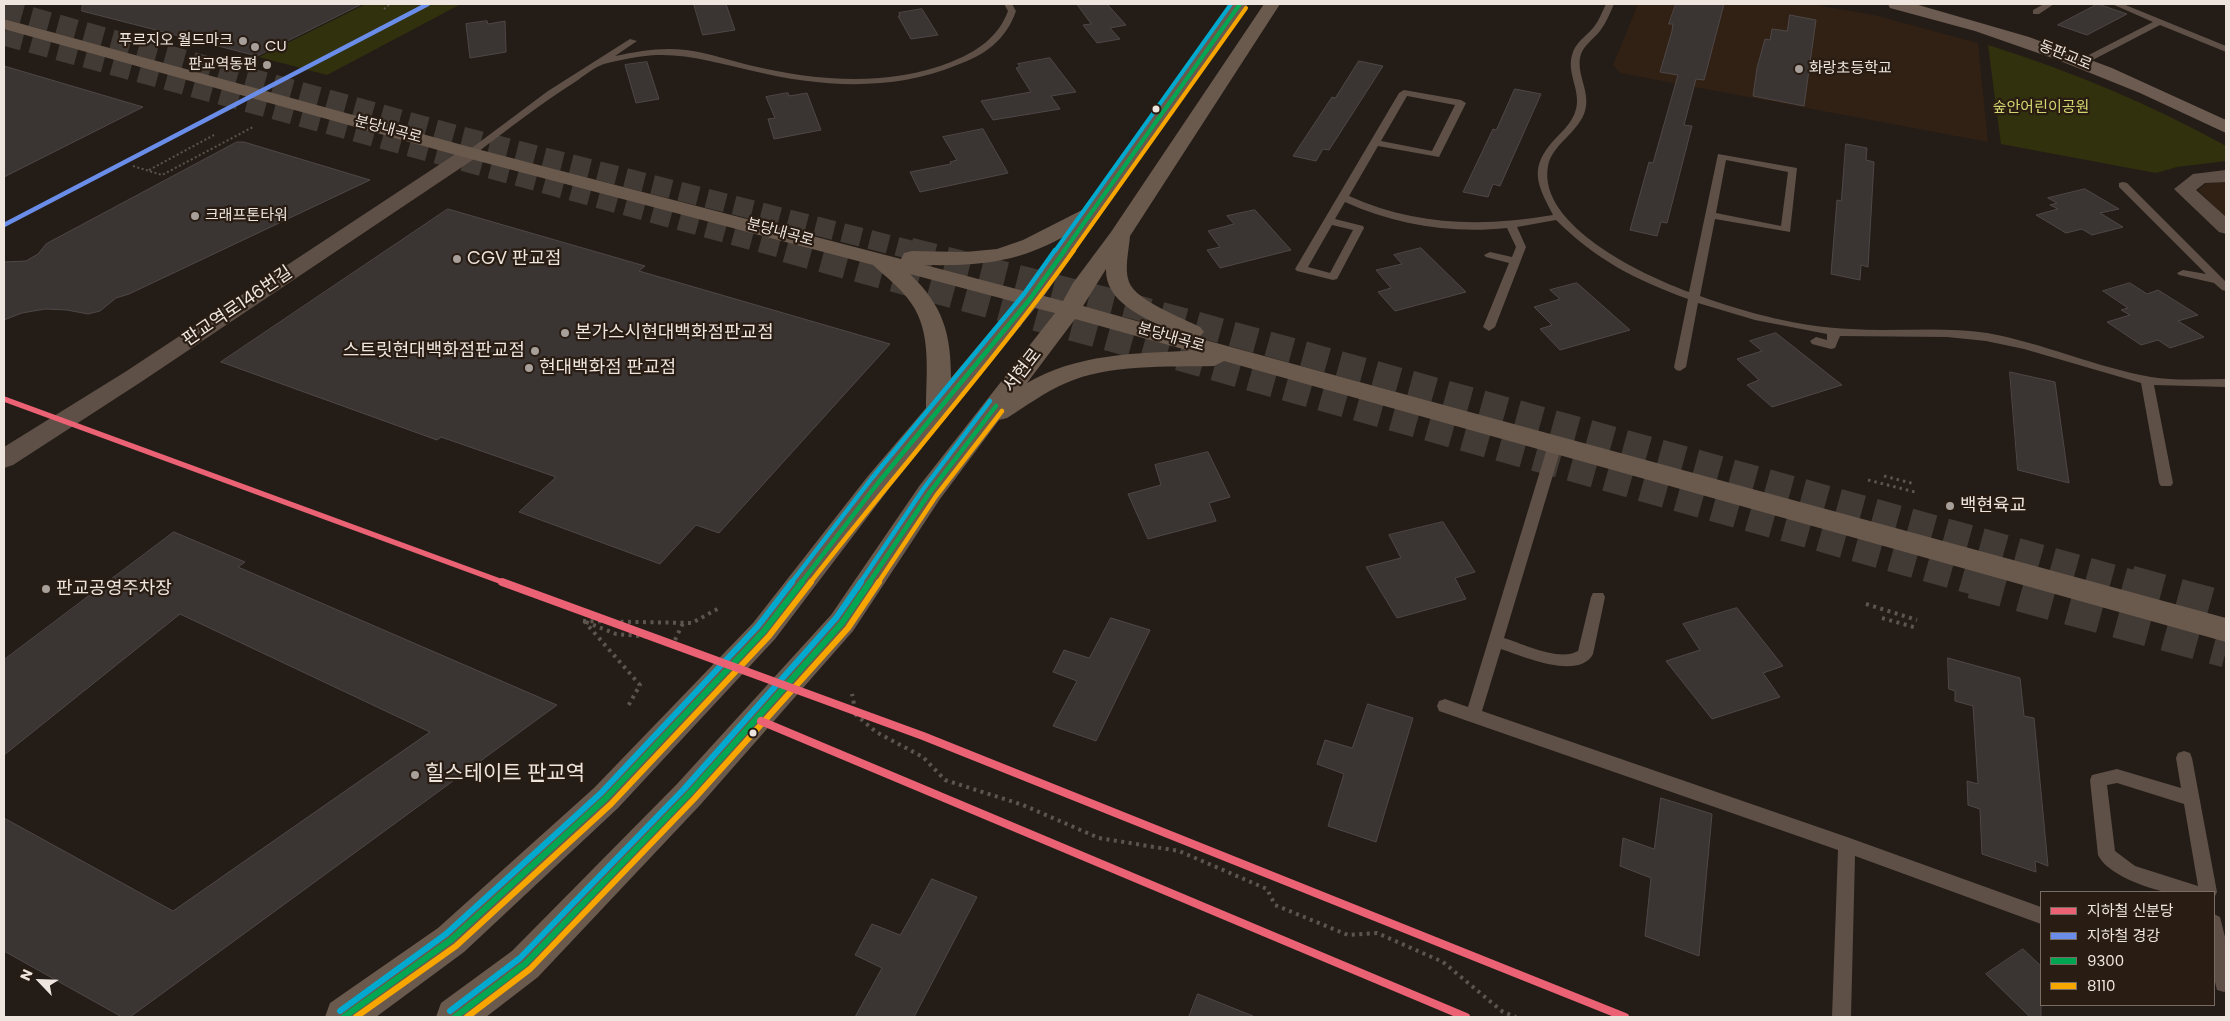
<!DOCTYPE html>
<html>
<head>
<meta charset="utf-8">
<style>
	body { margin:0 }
	#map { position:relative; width:2230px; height:1021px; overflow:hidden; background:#241d17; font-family:Poppins,"Noto Sans KR",sans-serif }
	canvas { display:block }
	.frame { position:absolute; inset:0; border:5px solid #eee5df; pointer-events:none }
	.legend { position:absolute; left:2040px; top:891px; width:175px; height:115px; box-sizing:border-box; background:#291c12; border:1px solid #786c64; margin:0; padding:6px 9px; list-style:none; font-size:15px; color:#eee5df }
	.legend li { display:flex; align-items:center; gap:10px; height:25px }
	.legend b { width:25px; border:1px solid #786c64 }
	.north { position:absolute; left:15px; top:956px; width:50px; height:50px; -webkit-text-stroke:4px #291c12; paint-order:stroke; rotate:294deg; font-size:14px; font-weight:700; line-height:20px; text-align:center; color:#eee5df }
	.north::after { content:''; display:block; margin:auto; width:18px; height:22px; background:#eee5df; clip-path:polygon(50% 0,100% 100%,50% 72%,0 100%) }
</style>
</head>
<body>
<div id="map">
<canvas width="2230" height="1021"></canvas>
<div class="frame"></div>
<ul class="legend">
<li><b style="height:6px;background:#ea6274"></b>지하철 신분당</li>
<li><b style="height:6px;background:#698de9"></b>지하철 경강</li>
<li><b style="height:6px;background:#00a651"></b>9300</li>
<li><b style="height:6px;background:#f7a600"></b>8110</li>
</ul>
<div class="north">N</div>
</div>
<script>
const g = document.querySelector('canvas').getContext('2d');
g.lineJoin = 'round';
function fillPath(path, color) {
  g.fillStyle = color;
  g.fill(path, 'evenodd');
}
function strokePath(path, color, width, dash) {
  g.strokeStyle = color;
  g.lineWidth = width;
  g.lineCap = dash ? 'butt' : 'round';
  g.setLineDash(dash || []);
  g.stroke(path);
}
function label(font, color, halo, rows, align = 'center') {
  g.font = font + ' Poppins,"Noto Sans KR",sans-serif';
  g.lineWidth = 4.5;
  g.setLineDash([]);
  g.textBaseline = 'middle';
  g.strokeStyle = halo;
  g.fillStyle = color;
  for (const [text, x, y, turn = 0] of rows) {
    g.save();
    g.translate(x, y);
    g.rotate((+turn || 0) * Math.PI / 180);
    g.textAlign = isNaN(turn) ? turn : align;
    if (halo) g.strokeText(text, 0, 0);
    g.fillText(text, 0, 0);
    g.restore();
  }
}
const built = new Path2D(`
	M1638 4H1810L1874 15 1978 43 1988 142 1620 73 1613 65Z
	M2226 181V218L2198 190 2207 183Z`);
const green = new Path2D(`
	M366 4H461L327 75 259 57Z
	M1988 45C2070 71 2151 104 2226 146V161L2177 167 2156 173 2001 144Z`);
const building = new Path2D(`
	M83 4H362L257 56 82 11Z
	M694 4H726L735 30 703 35Z
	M1077 4H1107L1126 25 1110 28 1120 39 1097 43 1083 25 1091 24Z
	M1676 4H1724L1704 80 1696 79 1684 125 1692 126 1667 223 1661 222 1657 236 1630 230 1649 162 1653 163 1678 75 1660 72 1672 31 1673 24H1669Z
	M2098 4 2127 14 2087 35 2058 25Z
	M922 9 938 35 911 39 898 16H900L899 13Z
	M1790 15 1816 20 1804 106 1753 96 1757 68 1765 39 1770 40 1772 29 1787 31Z
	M487 21 488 24 505 21 506 52 470 58 466 24Z
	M1050 58 1076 92 1051 96 1060 109 993 120 981 101 1031 92 1016 68 1020 67 1018 64Z
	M1359 61 1383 66 1329 150 1323 149 1316 161 1293 156 1332 97 1335 98Z
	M647 62 659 99 636 103 625 65Z
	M4 66 143 107 4 177Z
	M1515 89 1541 94 1500 186 1493 184 1488 197 1463 192 1493 129 1496 130Z
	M788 93 789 96 807 93 821 130 774 139 768 119 775 118 766 97Z
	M983 129 1008 173 920 192 910 172 951 164 950 162 957 160 943 137Z
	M237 142H244L370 180 129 294 116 298 100 311 88 314 67 310 45 309 22 313 4 320V262L26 261 38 254 46 244Z
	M1846 144 1867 148 1866 160 1874 162 1868 267 1861 265 1860 280 1831 274 1837 200 1841 201Z
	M2085 189 2119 209 2100 213 2123 227 2092 235 2082 229 2066 233 2036 215 2058 209 2050 205 2057 203 2048 198Z
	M448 209 645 266 639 271 890 344 719 533 696 525 660 564 519 512 556 477 441 437 437 440 221 362Z
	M1255 210 1291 250 1220 268 1207 250 1220 247 1208 231 1234 224 1227 216Z
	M1421 248 1466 292 1395 311 1378 292 1391 288 1376 270 1402 264 1394 255Z
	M1577 283 1630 330 1560 350 1540 329 1552 325 1534 307 1560 299 1550 290Z
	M2130 283 2147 294 2158 290 2198 315 2178 321 2204 337 2170 348 2158 340 2141 345 2107 322 2130 315 2121 310 2128 308 2103 291Z
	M1776 333 1842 385 1772 407 1747 385 1759 380 1737 359 1762 351 1750 341Z
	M2010 372 2055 382 2069 483 2018 470Z
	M1208 452 1230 497 1209 503 1216 521 1148 539 1128 494 1161 485 1155 465Z
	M1443 522 1475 572 1455 578 1466 599 1397 618 1366 567 1401 558 1389 535Z
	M174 532 245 562 238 567 557 705 130 1017H122L4 951V818L173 911 430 732 180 614 4 755V660Z
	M1737 608 1783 666 1763 673 1780 697 1712 719 1666 661 1700 650 1683 624Z
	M1111 618 1150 630 1096 741 1053 726 1077 681 1053 672 1064 650 1089 658Z
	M1948 658 2020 678 2024 716 2034 718 2048 866 2035 861 2036 872 1982 854 1980 809 1968 805 1967 781 1978 784 1973 706 1955 701V691L1949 689Z
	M1368 704 1413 718 1376 842 1328 826 1344 774 1317 764 1325 740 1352 748Z
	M1661 798 1712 814 1699 956 1645 936 1651 878 1620 866 1623 838 1654 849Z
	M932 879 977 897 914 1017H855L882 968 855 955 872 924 900 935Z
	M2023 949 2041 966V1017H2030L1986 974Z
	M1198 994 1253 1016V1017H1189Z`);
const highwayTunnelFar2 = new Path2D(`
	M4 9 454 134 915 251
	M4 36 790 251`);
const highwayTunnelFar1 = new Path2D(`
	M786 250 1111 339 1976 583
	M910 250 1131 306 2135 583`);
const highwayTunnel = new Path2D(`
	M1972 582 2226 651
	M2130 582 2226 608`);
const pathFar2 = new Path2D(`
	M384 9 390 4
	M133 166 162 175 253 127
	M149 170 214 135`);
const pathFar1 = new Path2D(`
	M1884 476 1915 484
	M1868 480 1915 492`);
const path = new Path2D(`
	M1866 604 1917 620
	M1882 618 1917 628
	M583 621 692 623 721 607
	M584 621 640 685 627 708
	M586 622 616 634 663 638
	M675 640 683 623
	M849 709 854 704 852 694
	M855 714 876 732 923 757 945 780 1023 805 1099 838 1179 851 1267 889 1275 905 1348 935 1377 933 1443 962 1503 1012 1516 1017`);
const lane = new Path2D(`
	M1004 4H1012L1016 11C1006 40 985 55 957 65 892 92 820 87 753 71 713 62 678 50 637 57 626 59 614 61 604 64 594 67 584 76 575 82 540 104 507 130 474 155L465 153 548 91 630 39 637 41 615 56C639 51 662 47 686 50 709 53 731 61 753 66 817 81 888 87 951 62 976 52 998 38 1008 11Z
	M1606 4H1614C1610 13 1606 23 1600 31 1593 40 1582 46 1580 58 1577 77 1592 94 1584 114 1576 134 1552 145 1548 166 1537 226 1645 276 1689 292L1718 154 1797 168 1790 232 1715 219 1700 296C1747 313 1800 327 1851 329 1896 332 1942 326 1987 333 2043 343 2095 367 2151 377 2176 381 2201 379 2226 379V387L2154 385 2173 483 2171 486H2161L2159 483 2141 383 2024 349 1986 341 1947 337 1840 336 1835 348 1831 349 1812 344 1810 341 1816 337 1827 340V334L1755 320 1698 303 1686 367 1680 371 1676 370 1674 367 1688 299C1636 280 1596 260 1556 220L1517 227 1526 247 1495 327 1489 331 1483 327 1509 263 1486 257 1484 255 1490 252 1512 257 1516 247 1507 228C1452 234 1395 225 1345 202L1335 219 1363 226 1364 228 1337 279 1333 280 1297 271 1295 269 1399 93 1404 90 1461 100 1466 103 1439 157 1378 146 1349 196C1415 226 1482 227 1553 215 1537 184 1528 168 1555 139 1562 132 1570 124 1574 115 1584 94 1566 75 1572 55 1575 43 1586 36 1593 28 1599 21 1602 12 1606 4ZM1407 96 1455 105 1432 151 1381 141ZM1726 160 1788 172 1781 226 1716 213ZM1332 225 1353 230 1330 273 1308 267Z
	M2044 4H2054L2039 14H2033V10Z
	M2112 4H2123L2226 46V52L2160 25 2085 64H2079V60L2153 22Z
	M2123 182 2127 183 2226 282V291L2222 290 2214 283 2179 275 2177 273 2183 270 2206 274 2119 187V183Z
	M1555 441 1562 445 1504 638C1524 644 1559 662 1578 651L1591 597 1593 593H1603L1605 597 1593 654C1579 681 1522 656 1501 649L1482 711 1847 837 2041 907V924L1855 856 1851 1017H1832L1838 850 1439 711 1437 706 1439 701 1445 699 1468 707 1548 445Z
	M2184 751 2190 753 2192 758 2217 892 2214 898V892C2199 892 2181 895 2166 892 2146 888 2107 874 2098 855L2090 780 2092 775 2117 769 2181 788 2176 758 2178 753ZM2117 783 2184 804 2198 886 2135 866 2115 851 2107 785Z
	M2214 914 2220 917 2226 941V991L2224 992 2217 990 2214 978Z`);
const street = new Path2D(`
	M470 147 477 149 479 153 477 157 141 382 13 465 4 468V447L125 372 463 149Z
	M2226 170V182L2205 183 2196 190 2226 217V234L2219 232 2174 189 2193 174Z`);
const secondary = new Path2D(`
	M1888 4H1915L2029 37 2112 68 2226 120V133L2140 93 2058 60 1975 31 1890 8Z`);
const primary = new Path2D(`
	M1232 4H1248L1044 296 1063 301 1073 283 1111 232 1264 4H1280L1130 236C1129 250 1124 269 1129 282 1136 301 1183 318 1200 327L1204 332 1198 338 2226 618V642L1224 361 1214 366C1168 367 1108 364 1066 383 1045 392 1026 406 1007 418L999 420 940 499 853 631 701 804 538 977 486 1017H436L441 1003 512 951 677 784 831 615 920 485 1055 313 1035 308 888 490 775 639 618 808 464 952 376 1017H325L330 1003 438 928 594 788 753 623 868 476 926 408C926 374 932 332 911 303 901 288 886 277 873 265L463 157 4 29V19L477 149 901 259 904 253 912 251 965 252 997 249 1023 240 1082 210ZM1063 237 1024 291 925 265C978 266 1016 263 1063 237ZM1106 269C1105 302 1143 317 1169 330L1083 306ZM910 274 1015 302 951 378C951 333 943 306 910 274ZM1075 319 1190 351C1135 353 1076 354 1027 383Z`);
const bus1Far2 = new Path2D(`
	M1064 251 1240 4`);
const bus1Far1 = new Path2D(`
	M801 583 878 483 1030 299 1065 250
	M869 583 930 492 996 406`);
const bus1 = new Path2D(`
	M344 1017 451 940 606 798 764 631 802 582
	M455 1017 525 964 689 794 842 623 870 582`);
const bus2Far2 = new Path2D(`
	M1073 251 1246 8`);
const bus2Far1 = new Path2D(`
	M810 583C897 471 992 365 1074 250
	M878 583 936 496 1002 411`);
const bus2 = new Path2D(`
	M356 1017 456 946 611 804 769 636 811 582
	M467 1017 530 969 694 799 848 628 879 582`);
const bus3Far2 = new Path2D(`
	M1055 251 1231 4`);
const bus3Far1 = new Path2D(`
	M791 583 872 478 1024 294 1055 250
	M860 583 924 488 990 401`);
const bus3 = new Path2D(`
	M340 1011 446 934 601 793 758 626 792 582
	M450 1011 520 958 684 789 836 618 861 582`);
const metro1Far1 = new Path2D(`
	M4 399 505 583`);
const metro1 = new Path2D(`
	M502 582 923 736 1625 1017
	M761 721 1466 1017`);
const metro2 = new Path2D(`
	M4 225 428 4`);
const markers = [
	[243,41,5,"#a79f99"],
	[255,47,5,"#a79f99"],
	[267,65,5,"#a79f99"],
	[1799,69,5,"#a79f99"],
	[1156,109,4.5,"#eee5df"],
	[195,216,5,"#a79f99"],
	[457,259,5,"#a79f99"],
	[565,333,5,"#a79f99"],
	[535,351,5,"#a79f99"],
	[529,368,5,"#a79f99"],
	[1950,506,5,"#a79f99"],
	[46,589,5,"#a79f99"],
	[753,733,4.5,"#eee5df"],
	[415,775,5,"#a79f99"]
];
const farPoinames = [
	["푸르지오 월드마크",233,41,"right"],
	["CU",265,47],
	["판교역동편",257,65,"right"],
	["화랑초등학교",1809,69],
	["크래프톤타워",205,216]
];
const farStreetnames = [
	["동판교로",2065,56,22],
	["분당내곡로",388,130,15],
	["분당내곡로",780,233,15],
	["분당내곡로",1171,338,16]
];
const farParknames = [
	["숲안어린이공원",2041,108]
];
const poiNames = [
	["CGV 판교점",467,259],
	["본가스시현대백화점판교점",575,333],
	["스트릿현대백화점판교점",525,351,"right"],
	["현대백화점 판교점",539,368],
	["백현육교",1960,506],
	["판교공영주차장",56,589]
];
const streetNames = [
	["판교역로146번길",238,307,-34],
	["서현로",1023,371,-52]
];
const nearPoinames = [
	["힐스테이트 판교역",425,775]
];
fillPath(built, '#312014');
fillPath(green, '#31310d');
fillPath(building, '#3a3433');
strokePath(building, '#4e4747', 1);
strokePath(highwayTunnelFar2, '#423b35', 19, [19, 9]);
strokePath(highwayTunnelFar1, '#423b35', 25, [25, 12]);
strokePath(highwayTunnel, '#423b35', 33, [33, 17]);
strokePath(pathFar2, '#5e544e', 2, [2, 2.5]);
strokePath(pathFar1, '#5e544e', 3, [2.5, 4]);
strokePath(path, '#5e544e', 4, [3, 4.5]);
fillPath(lane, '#5e5047');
fillPath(street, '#5e5047');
fillPath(secondary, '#6c5b50');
fillPath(primary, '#6a594d');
strokePath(bus1Far2, '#00a651', 4);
strokePath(bus1Far1, '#00a651', 4.5);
strokePath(bus1, '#00a651', 6);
strokePath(bus2Far2, '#f7a600', 4);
strokePath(bus2Far1, '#f7a600', 4.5);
strokePath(bus2, '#f7a600', 6);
strokePath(bus3Far2, '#00a9ce', 4);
strokePath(bus3Far1, '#00a9ce', 4.5);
strokePath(bus3, '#00a9ce', 6);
strokePath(metro1Far1, '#ea6274', 5.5);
strokePath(metro1, '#ea6274', 8);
strokePath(metro2, '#698de9', 4.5);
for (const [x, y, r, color] of markers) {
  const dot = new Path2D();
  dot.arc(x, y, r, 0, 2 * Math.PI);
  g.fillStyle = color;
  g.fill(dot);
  strokePath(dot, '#291c12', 2);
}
label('15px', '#eee5df', '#291c12', farPoinames, 'left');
label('15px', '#eee5df', '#291c12', farStreetnames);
label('15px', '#d2d570', '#291c12', farParknames);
label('18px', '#eee5df', '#291c12', poiNames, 'left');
label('18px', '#eee5df', '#291c12', streetNames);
label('21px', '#eee5df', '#291c12', nearPoinames, 'left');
</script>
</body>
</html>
